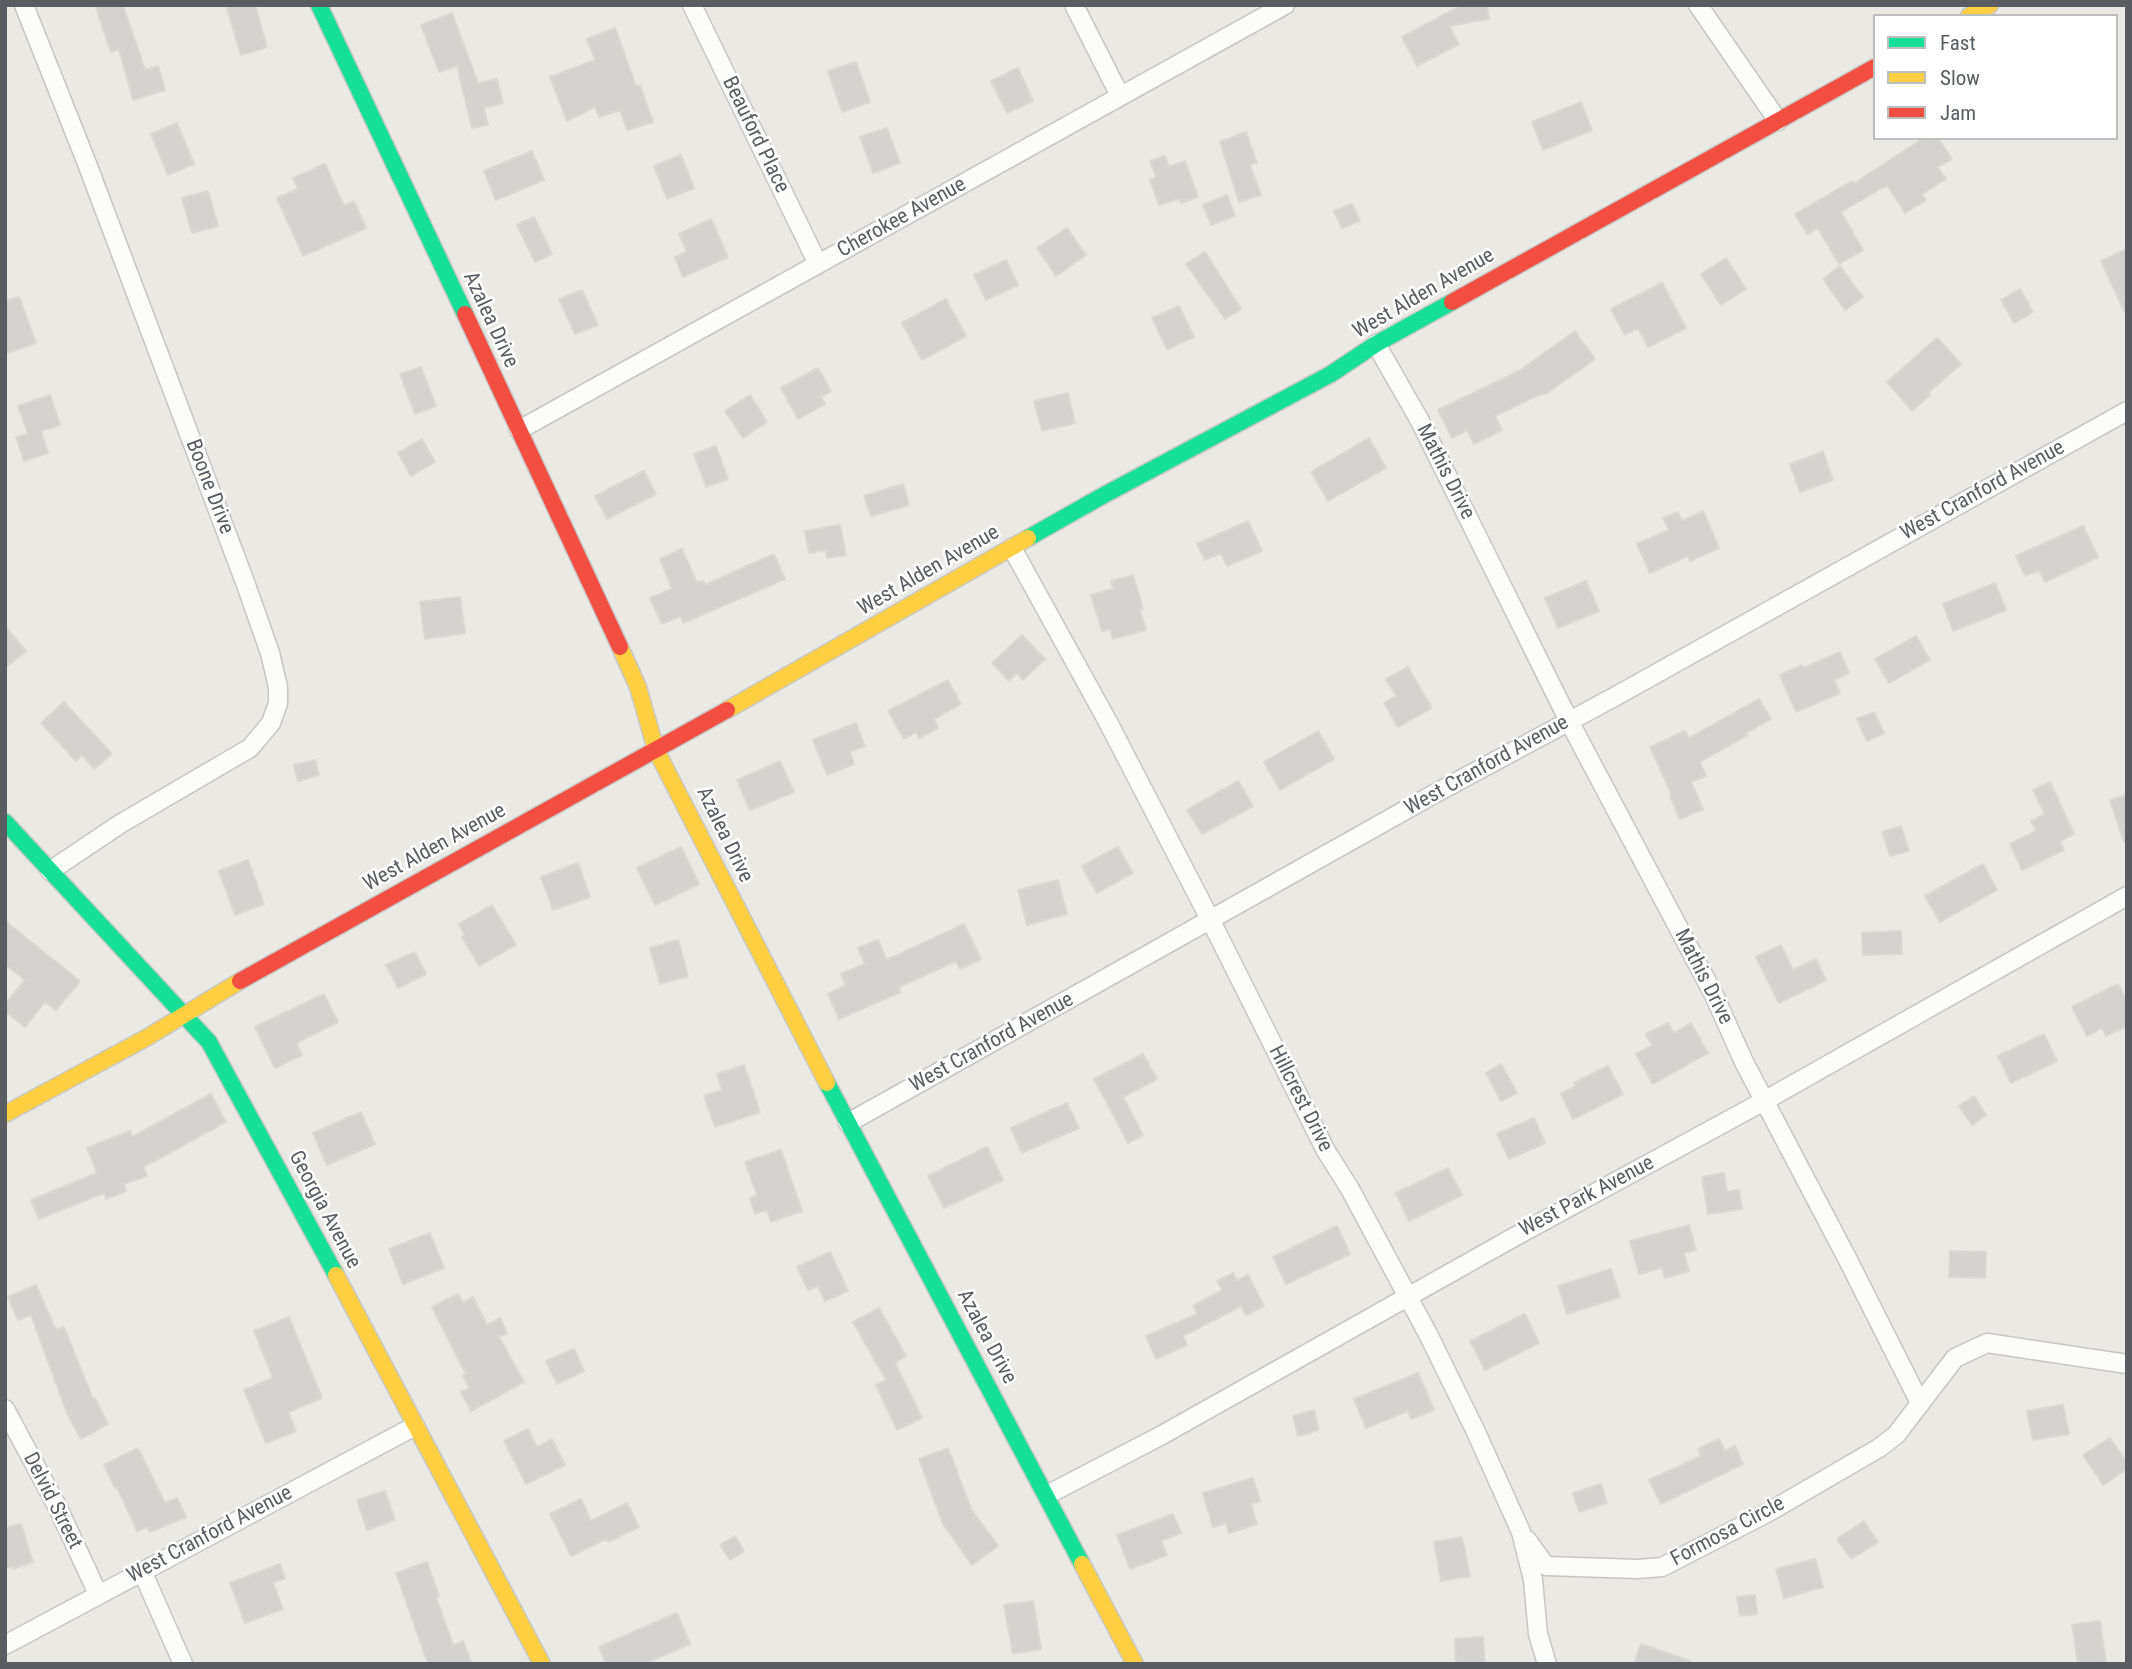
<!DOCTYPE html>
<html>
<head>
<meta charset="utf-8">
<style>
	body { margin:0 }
	#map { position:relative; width:2132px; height:1669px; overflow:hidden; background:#eae9e3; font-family:"Roboto Condensed",sans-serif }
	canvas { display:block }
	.frame { position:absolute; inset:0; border:7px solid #595d62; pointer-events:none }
	.legend { position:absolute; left:1873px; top:14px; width:245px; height:126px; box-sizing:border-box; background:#fff; border:2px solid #bdbec0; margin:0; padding:9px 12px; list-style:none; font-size:21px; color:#595d62 }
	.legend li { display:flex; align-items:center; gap:14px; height:35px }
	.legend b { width:35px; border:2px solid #bdbec0 }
</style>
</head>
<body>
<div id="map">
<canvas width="2132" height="1669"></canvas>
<div class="frame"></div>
<ul class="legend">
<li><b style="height:9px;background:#16e098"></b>Fast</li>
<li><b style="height:9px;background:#ffcf43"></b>Slow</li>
<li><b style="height:9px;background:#f24e42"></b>Jam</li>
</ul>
</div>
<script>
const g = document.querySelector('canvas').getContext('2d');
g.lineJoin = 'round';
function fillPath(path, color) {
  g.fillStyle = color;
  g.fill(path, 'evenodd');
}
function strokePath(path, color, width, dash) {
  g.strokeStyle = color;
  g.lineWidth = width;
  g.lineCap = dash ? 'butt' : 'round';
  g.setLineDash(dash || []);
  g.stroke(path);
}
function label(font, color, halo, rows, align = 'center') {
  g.font = font + ' "Roboto Condensed",sans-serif';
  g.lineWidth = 5;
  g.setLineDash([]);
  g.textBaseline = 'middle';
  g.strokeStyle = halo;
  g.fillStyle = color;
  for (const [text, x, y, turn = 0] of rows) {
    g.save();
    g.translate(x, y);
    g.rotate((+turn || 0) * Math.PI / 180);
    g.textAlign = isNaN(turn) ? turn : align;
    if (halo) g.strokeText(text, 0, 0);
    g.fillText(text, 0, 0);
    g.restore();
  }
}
const building = new Path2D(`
	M95 5H123L145 70 158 66 165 90 133 100 119 49 111 52Z
	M226 5H255L267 47 241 55Z
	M1462 5H1487L1489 19 1449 26 1459 44 1417 66 1402 37Z
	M452 13 478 83 497 79 503 103 484 108 488 125 472 128 457 66 439 72 421 25Z
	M615 28 636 86 640 85 653 122 627 130 620 110 599 117 595 107 567 121 550 77 595 60 587 39Z
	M856 62 870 102 842 112 828 71Z
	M1018 68 1033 101 1007 113 991 81Z
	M1581 102 1592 130 1543 150 1532 122Z
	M177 123 194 164 168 175 151 134Z
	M887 128 900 163 873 173 860 137Z
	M1246 132 1257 163 1250 165 1261 195 1239 202 1220 142Z
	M1924 138H1938L1952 159 1938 167 1946 179 1922 194 1926 200 1905 213 1887 185 1841 212 1863 250 1839 264 1818 228 1807 234 1795 214 1852 181 1853 184Z
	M532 151 544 180 496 200 484 171Z
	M681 155 694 188 667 199 654 166Z
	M1165 156 1169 167 1185 161 1198 197 1181 203 1179 199 1159 205 1150 180 1156 177 1150 161Z
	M325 164 344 206 354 201 366 228 303 256 277 198 298 189 293 178Z
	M208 191 218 226 192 233 182 198Z
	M1227 195 1235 216 1211 225 1203 205Z
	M1352 204 1360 221 1342 228 1334 211Z
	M534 217 552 254 535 262 517 225Z
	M711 219 728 257 683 277 675 257 687 252 679 234Z
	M1067 228 1086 255 1056 276 1037 248Z
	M2127 249V317L2101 261Z
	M1205 252 1241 309 1225 319 1186 264Z
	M1726 258 1746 289 1721 305 1701 274Z
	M1006 260 1018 285 986 300 974 275Z
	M1840 266 1863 297 1845 310 1823 279Z
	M1662 283 1686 328 1648 347 1638 328 1625 335 1611 309Z
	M2020 289 2033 312 2014 323 2001 300Z
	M582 290 598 325 575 334 559 299Z
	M19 297 36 343 5 354V301Z
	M946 299 966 336 922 360 902 323Z
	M1179 306 1194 337 1167 349 1152 318Z
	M1575 331 1595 359 1544 395 1543 393 1495 416 1502 430 1474 444 1467 430 1452 438 1438 410 1519 371Z
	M1937 338 1961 364 1928 393 1930 395 1912 411 1887 382Z
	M421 367 436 406 415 414 400 374Z
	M818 368 831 391 821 397 825 404 798 419 781 388Z
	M1068 393 1075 423 1042 431 1034 401Z
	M50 395 60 425 41 431 48 453 24 461 16 437 28 434 18 406Z
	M750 395 767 422 743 438 725 411Z
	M1369 438 1386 468 1328 501 1311 472Z
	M422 439 435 462 411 476 398 453Z
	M716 446 728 479 706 487 694 454Z
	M1823 452 1833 480 1800 492 1790 464Z
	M644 471 656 494 607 519 595 496Z
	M903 484 909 505 871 516 864 496Z
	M1703 511 1719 548 1690 561 1688 556 1650 573 1637 544 1669 530 1663 518 1678 512 1682 521Z
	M1248 521 1262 551 1227 566 1221 553 1205 560 1197 544Z
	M840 525 846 555 827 558 826 550 809 553 805 531Z
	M2083 526 2098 557 2045 582 2039 570 2025 576 2016 556Z
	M682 549 697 583 703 581 705 585 774 554 785 579 683 623 681 616 662 624 650 598 672 589 660 559Z
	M1133 575 1143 609 1140 610 1146 630 1113 639 1110 629 1102 631 1091 595 1113 589 1111 581Z
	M1586 581 1599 611 1558 628 1545 598Z
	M1995 583 2006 610 1953 631 1943 604Z
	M460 597 465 633 425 639 420 602Z
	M5 626 26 651 5 668Z
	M1022 635 1045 659 1023 680 1017 673 1009 681 992 663Z
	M1916 636 1930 660 1889 683 1875 659Z
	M1840 652 1849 673 1834 680 1840 693 1796 712 1780 675 1802 665 1803 668Z
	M1408 667 1432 708 1398 727 1384 703 1396 696 1386 679Z
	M948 680 961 704 934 719 938 728 919 738 916 732 904 739 888 711Z
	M1759 699 1771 719 1746 733 1748 735 1700 762 1706 776 1691 782 1703 809 1680 819 1670 796 1672 795 1650 747 1685 731 1689 738Z
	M64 702 112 754 94 769 82 755 76 761 41 723Z
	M1874 712 1884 733 1867 741 1857 719Z
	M856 723 865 746 850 752 854 764 827 775 813 740Z
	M1318 731 1334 759 1280 790 1264 762Z
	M315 760 319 775 298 781 294 765Z
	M780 761 794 792 750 810 737 780Z
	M1238 781 1253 806 1202 834 1187 810Z
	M2050 782 2074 834 2060 841 2064 850 2022 870 2010 844 2036 831 2031 821 2045 814 2033 790Z
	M2127 795V842H2124L2110 800Z
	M1901 826 1909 851 1890 856 1882 832Z
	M681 847 699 884 655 905 637 868Z
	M1118 847 1133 873 1097 893 1082 866Z
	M248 860 264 904 235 915 219 871Z
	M578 863 590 897 553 910 541 877Z
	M1983 864 1997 890 1940 922 1925 896Z
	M1058 880 1067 914 1027 925 1018 890Z
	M492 905 516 945 479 966 462 937 465 935 459 924Z
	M5 921 80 981 56 1010 45 1002 25 1027 5 1011V1004L25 980 5 964Z
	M964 924 981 959 960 969 956 961 899 987 901 992 839 1019 828 994 846 985 841 974 865 964 858 948 878 940 887 960Z
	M1901 931 1902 954 1863 955 1862 933Z
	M678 940 688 976 660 984 650 948Z
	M1781 945 1793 970 1816 959 1826 980 1779 1003 1756 957Z
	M415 952 426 974 398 988 386 965Z
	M2118 984 2127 1002V1026L2106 1036 2102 1028 2087 1036 2072 1007Z
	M324 994 338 1022 296 1043 302 1055 275 1068 255 1027Z
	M1668 1023 1674 1033 1691 1023 1708 1053 1653 1084 1636 1054 1652 1045 1646 1034Z
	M2044 1034 2057 1061 2011 1083 1998 1056Z
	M1143 1054 1157 1079 1123 1097 1143 1135 1128 1143 1094 1079Z
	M1501 1064 1517 1093 1501 1101 1486 1073Z
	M744 1065 760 1112 715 1127 704 1096 722 1090 717 1074Z
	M1608 1066 1623 1094 1573 1119 1561 1094 1576 1086 1574 1083Z
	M211 1094 226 1122 143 1167 147 1176 124 1184 126 1191 106 1199 104 1193 39 1219 31 1200 97 1173 87 1148 130 1131 132 1137Z
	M1974 1096 1986 1115 1972 1125 1959 1106Z
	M1067 1103 1079 1128 1022 1153 1011 1128Z
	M361 1112 375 1144 327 1165 313 1133Z
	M1534 1118 1545 1143 1509 1159 1497 1134Z
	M987 1147 1003 1180 944 1208 928 1176Z
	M781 1150 802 1211 771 1222 767 1210 755 1214 750 1198 757 1195 745 1162Z
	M1448 1168 1462 1195 1409 1221 1396 1193Z
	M1724 1173 1727 1192 1739 1190 1742 1209 1708 1214 1702 1177Z
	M1689 1225 1696 1250 1684 1253 1689 1271 1665 1278 1662 1268 1639 1274 1630 1241Z
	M1337 1226 1350 1254 1286 1284 1273 1257Z
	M430 1233 444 1268 403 1284 389 1249Z
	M1950 1251 1986 1252 1985 1278 1949 1277Z
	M830 1252 848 1291 825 1301 818 1286 808 1290 797 1267Z
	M1611 1269 1620 1297 1567 1314 1558 1286Z
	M1233 1273 1237 1281 1248 1275 1264 1306 1246 1315 1241 1306 1183 1336 1187 1345 1156 1359 1146 1336 1197 1314 1193 1306 1222 1290 1217 1281Z
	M36 1285 56 1330 64 1327 93 1399 95 1398 108 1424 81 1439 67 1413 31 1315 18 1320 8 1297Z
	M458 1294 463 1302 473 1297 487 1325 500 1318 507 1333 499 1337 524 1382 471 1411 461 1392 469 1388 463 1376 466 1374 432 1307Z
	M879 1308 906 1356 895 1363 922 1418 897 1430 876 1385 886 1380 853 1322Z
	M1525 1314 1539 1343 1485 1370 1470 1341Z
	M289 1317 322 1398 288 1412 296 1431 266 1443 244 1390 273 1378 254 1331Z
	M574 1349 584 1371 557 1384 546 1361Z
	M1418 1373 1434 1410 1411 1419 1408 1411 1366 1428 1354 1399Z
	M2063 1405 2069 1434 2033 1440 2027 1411Z
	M1314 1410 1319 1430 1298 1436 1293 1416Z
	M528 1429 537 1447 552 1439 565 1465 526 1484 504 1441Z
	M2110 1438 2127 1463V1469L2103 1485 2083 1455Z
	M1719 1439 1725 1451 1735 1446 1743 1464 1661 1504 1649 1480 1701 1456 1698 1449Z
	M138 1448 165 1503 177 1498 186 1517 150 1532 147 1527 137 1531 117 1487 115 1488 104 1465Z
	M948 1448 971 1509 998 1546 972 1565 943 1524 919 1459Z
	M1253 1478 1260 1501 1251 1504 1257 1524 1229 1533 1226 1523 1213 1527 1203 1493Z
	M1601 1484 1607 1503 1579 1512 1573 1493Z
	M385 1491 395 1520 367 1530 357 1500Z
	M581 1499 591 1521 627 1503 639 1527 608 1542 606 1539 571 1556 550 1514Z
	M1173 1514 1181 1533 1161 1541 1167 1555 1130 1569 1117 1535Z
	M1864 1521 1878 1542 1851 1559 1837 1539Z
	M21 1524 33 1562 13 1569 12 1566 5 1568V1528Z
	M735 1536 744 1551 730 1560 720 1545Z
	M1462 1537 1470 1576 1441 1581 1434 1542Z
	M1815 1559 1823 1587 1784 1598 1776 1569Z
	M427 1562 439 1596 436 1597 453 1645 463 1641 472 1664H428L396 1573Z
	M280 1564 285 1578 273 1583 283 1609 245 1623 230 1583Z
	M1755 1595 1757 1614 1740 1616 1737 1597Z
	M1033 1601 1041 1649 1013 1654 1004 1605Z
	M677 1613 690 1644 644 1664H606L599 1647Z
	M2100 1621 2106 1664H2078L2072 1625Z
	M1483 1637 1485 1664H1456L1455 1639Z
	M1641 1644 1690 1661V1664H1634Z`);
const street = new Path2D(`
	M24 5 86 161 245 582 270 653 278 687V703L271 723 250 748 120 824 50 871
	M692 5 818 264
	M1074 5 1120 96
	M1698 5 1778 121
	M1376 344 1420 421 1569 721 1713 993 1744 1062 1848 1260 1920 1403
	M519 430 1285 5
	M1012 548 1108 722 1211 921 1326 1151 1350 1189 1429 1336 1476 1432 1521 1532 1533 1580 1538 1634 1547 1664
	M848 1123 1434 794 1616 696 2127 411
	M5 1409 58 1508 98 1594
	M1047 1495 1162 1435 1516 1236 1764 1101 2127 896
	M1527 1540 1546 1566 1638 1569 1662 1567 1767 1513 1879 1448 1896 1435 1955 1358 1987 1343 2127 1364
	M142 1571 183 1664
	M5 1645 415 1426`);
const fast = new Path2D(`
	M319 5 465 314
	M1028 538 1104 495 1331 374 1376 344 1452 302
	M5 822 209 1042 336 1275
	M827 1083 1082 1564`);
const slow = new Path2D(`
	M1969 16 1990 5
	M620 647 638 687 656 750 827 1083
	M727 710 1028 538
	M5 1114 146 1038 240 981
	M336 1275 542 1664
	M1082 1564 1135 1664`);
const jam = new Path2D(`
	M1452 302 1875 67
	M465 314 620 647
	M240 981 727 710`);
const streetNames = [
	["Beauford Place",755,135,64],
	["Cherokee Avenue",902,218,-29],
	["West Alden Avenue",1424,294,-30],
	["Azalea Drive",490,320,65],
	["Mathis Drive",1445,472,63],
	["Boone Drive",209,487,69],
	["West Cranford Avenue",1983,491,-29],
	["West Alden Avenue",929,571,-30],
	["West Cranford Avenue",1487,766,-29],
	["Azalea Drive",724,835,64],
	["West Alden Avenue",435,848,-29],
	["Mathis Drive",1703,977,63],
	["West Cranford Avenue",992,1043,-29],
	["Hillcrest Drive",1300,1099,63],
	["West Park Avenue",1587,1197,-28],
	["Georgia Avenue",324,1210,62],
	["Azalea Drive",986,1337,62],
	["Delvid Street",52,1501,63],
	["Formosa Circle",1728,1532,-28],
	["West Cranford Avenue",210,1535,-28]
];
fillPath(building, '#d3d2ce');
strokePath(building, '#dad8d2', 2);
strokePath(street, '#c6c7c5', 21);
strokePath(fast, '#c7c8c7', 19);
strokePath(slow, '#c7c8c7', 19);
strokePath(jam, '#c7c8c7', 19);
strokePath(street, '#fcfcfb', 18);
strokePath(fast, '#16e098', 16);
strokePath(slow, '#ffcf43', 16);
strokePath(jam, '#f24e42', 16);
label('21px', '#595d62', '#fff', streetNames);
</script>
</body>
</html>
